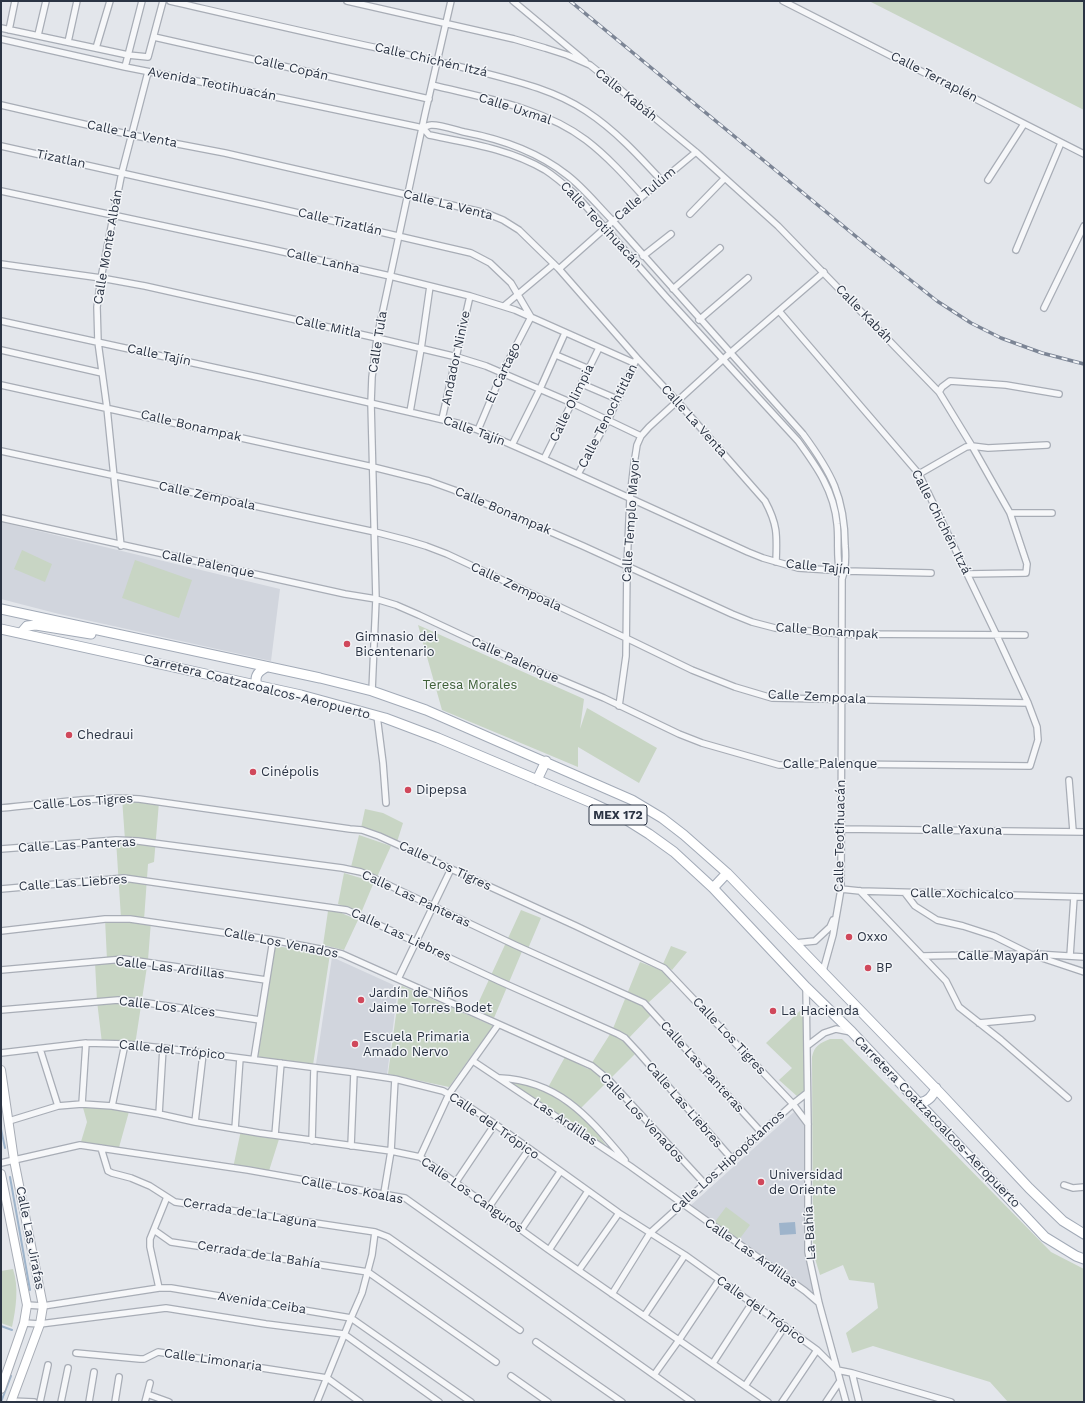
<!DOCTYPE html>
<html>
<head>
<meta charset="utf-8">
<style>
	body { margin:0 }
	#map { position:relative; width:1085px; height:1403px; overflow:hidden; background:#e3e6eb; font-family:"Work Sans",sans-serif }
	canvas { display:block }
	.frame { position:absolute; inset:0; border:2px solid #2b3444; pointer-events:none }
</style>
</head>
<body>
<div id="map">
<canvas width="1085" height="1403"></canvas>
<div class="frame"></div>
</div>
<script>
const g = document.querySelector('canvas').getContext('2d');
g.lineJoin = 'round';
function fillPath(path, color) {
  g.fillStyle = color;
  g.fill(path, 'evenodd');
}
function strokePath(path, color, width, dash) {
  g.strokeStyle = color;
  g.lineWidth = width;
  g.lineCap = dash ? 'butt' : 'round';
  g.setLineDash(dash || []);
  g.stroke(path);
}
function label(font, color, halo, rows, align = 'center') {
  g.font = font + ' "Work Sans",sans-serif';
  g.lineWidth = 3;
  g.setLineDash([]);
  g.textBaseline = 'middle';
  g.strokeStyle = halo;
  g.fillStyle = color;
  for (const [text, x, y, turn = 0] of rows) {
    g.save();
    g.translate(x, y);
    g.rotate((+turn || 0) * Math.PI / 180);
    g.textAlign = isNaN(turn) ? turn : align;
    if (halo) g.strokeText(text, 0, 0);
    g.fillText(text, 0, 0);
    g.restore();
  }
}
const built = new Path2D(`
	M1 522 280 589 271 661 59 614 1 599Z
	M332 957 398 987 387 1075 316 1064Z
	M794 1112 806 1124V1241L808 1264 815 1290V1292L810 1291 776 1267 690 1206Z`);
const green = new Path2D(`
	M869 1H1084V110Z
	M22 550 52 564 45 582 14 569Z
	M135 560 192 580 179 618 122 598Z
	M418 625 584 699 580 729 587 708 657 748 639 783 578 747V767L442 710Z
	M122 798 159 802 154 862 148 864 144 920 151 921 148 960 135 1045 102 1043 97 1001 95 962 107 960 105 919 121 918 116 840H125Z
	M365 809 383 813 403 823 397 842 361 828Z
	M359 835 391 846 377 877 351 867Z
	M344 873 374 882 361 913 338 904Z
	M521 910 541 918 527 951 523 949 494 1018 475 1010Z
	M328 911 339 912 358 920 344 950 323 945Z
	M275 946 330 954 313 1065 258 1057Z
	M671 946 687 952 672 970 663 964Z
	M640 962 661 970 673 980 648 1003 651 1015 626 1041 637 1052 580 1109 610 1151 508 1081 516 1080 546 1091 565 1057 588 1069 612 1031Z
	M400 985 493 1026 449 1087 388 1074Z
	M803 1008 807 1091 798 1097 779 1080 792 1068 766 1043Z
	M830 1039H842L1051 1252 1084 1269V1402H1008L990 1382 873 1346 852 1353 846 1333 878 1308 874 1283 849 1280 843 1265 820 1275 813 1252 812 1057C814 1046 820 1043 830 1039Z
	M82 1104 130 1108 118 1151 80 1145 87 1122Z
	M241 1130 280 1136 268 1174 233 1168Z
	M726 1207 750 1225 738 1241 714 1223Z
	M13 1269C19 1287 16 1308 12 1327L1 1323V1271Z`);
const water = new Path2D(`
	M795 1222 796 1234 780 1235 779 1223Z`);
const stream = new Path2D(`
	M1 1129 5 1148
	M10 1177 30 1290
	M1 1326 12 1330
	M1 1402 11 1376`);
const street = new Path2D(`
	M170 1C244 18 317 35 391 51 422 58 454 65 485 73 520 82 556 91 586 111 615 130 638 155 661 180
	M347 1 514 39 545 48 567 55 590 65 610 81 696 152 778 226 939 392 972 446 1010 513 1027 564 1026 573 967 574
	M513 1 585 61
	M783 1 1084 154
	M1 28 128 55 148 57 163 1
	M9 30 15 1
	M38 35 46 1
	M154 37 429 99
	M1 39 125 67 247 91 423 128
	M68 42 77 1
	M96 48 110 1
	M125 67 142 1
	M432 85C484 98 542 107 586 140 607 156 625 176 643 196
	M1 105 131 135 225 153 408 195 486 213 503 220 519 230 559 269 637 358 677 401 765 501C778 525 777 536 776 562
	M423 128C425 127 429 125 431 125 438 124 456 130 464 132 501 139 538 152 567 175 584 188 598 206 613 221L803 434C831 472 845 497 845 546 846 557 846 568 842 579L841 889 833 935 823 971
	M423 128 429 135C468 143 510 149 545 170 556 177 566 186 576 195L666 297 798 441C817 467 834 491 837 524 839 540 836 557 840 573
	M1 146 264 205 471 253 490 263 511 283 531 317 502 373 478 430
	M988 180 1024 124
	M1 191 266 248 390 276 470 296 515 310 634 363
	M690 214 724 179
	M1016 250 1061 143
	M643 256 671 234
	M1 264 101 278 145 286 377 338 457 357 486 366 572 403 641 436
	M559 269 613 221 696 152
	M673 289 720 248
	M504 306 554 264
	M1044 308 1084 226
	M699 320 748 278
	M1 321 262 378 461 424 478 430 544 459 748 552 763 558 798 568 845 571 931 573
	M1 350 102 373
	M556 355 589 369
	M582 384 617 399
	M1 385 373 467 429 481 454 490 583 546 732 614 752 622 775 628 842 634 1025 635
	M939 392 942 387 950 381 1006 385 1059 394
	M410 412 421 349 430 286
	M442 419 470 296
	M512 445 540 389 565 333
	M1 451 375 532 406 540 426 546 447 554 626 638 692 670 735 687 772 698 1028 703
	M544 459 599 348
	M578 474 608 420 636 360
	M919 474 966 447 972 446 988 448 1047 445
	M1010 513H1052
	M1 518 345 594 376 599 396 605 419 615 528 666 604 698 679 734 702 743 779 765 840 764 1030 766 1038 740 1037 727 1028 703 997 636 919 474 779 311
	M121 546 107 408 98 342 97 307 101 278 122 172 148 72
	M372 691 376 599 371 403 372 377 377 338 425 114 451 1
	M619 706 626 656 627 565 630 498 634 464 637 445 641 436 649 427 730 353 824 272
	M377 716 383 763 386 803
	M1069 780 1073 831
	M1 808C47 804 93 796 139 799L350 829 362 830 379 836 576 926 664 968 793 1104 808 1124
	M841 829 1084 832
	M1 849 116 840 138 841 342 868 361 872 515 945 644 1003 761 1132
	M1 889 124 878 347 910 499 981 618 1034 625 1038 638 1052 732 1159
	M841 889 860 891 1084 897
	M860 891 946 981 959 1007 1001 1040 1068 1098
	M905 893 915 906 937 920 963 926 994 936 1030 954 1084 972
	M1 931 105 919H130L273 940 325 950 342 954 592 1066 609 1080 704 1183
	M795 943 815 941 830 927 833 920
	M1036 954 1084 957
	M922 956 1028 954
	M1070 956 1074 897
	M1 970 124 959 266 980
	M398 979 451 869
	M806 987 808 1124V1252L819 1303 846 1402
	M1 1010 118 1000 141 1002 260 1020
	M979 1023 1032 1018
	M807 1046 824 1033 836 1029 851 1032
	M40 1049 58 1106
	M1 1053 86 1043 125 1044 163 1048 349 1072 395 1079 443 1091 459 1100 495 1124 619 1213 685 1255 752 1303 817 1350 837 1370 852 1373 951 1402
	M254 1059 273 940
	M473 1061 630 1166 805 1291 819 1303
	M500 1078C560 1081 589 1118 625 1160
	M82 1104 86 1043
	M112 1106 125 1044
	M159 1114 163 1048
	M9 1121 58 1106 82 1104 112 1106 159 1114 195 1122 259 1133 391 1151 420 1157 549 1250 768 1402
	M195 1122 203 1054
	M235 1129 240 1058
	M275 1135 281 1063
	M312 1141 314 1068
	M351 1146 354 1073
	M101 1148 108 1171 112 1173 131 1178 150 1186 175 1202 375 1232 388 1237 520 1330
	M420 1157 449 1094 498 1025
	M1 1163 80 1145 248 1170 405 1198 692 1402
	M456 1182 495 1124
	M1064 1185 1073 1188 1084 1187
	M384 1193 391 1151 395 1079
	M489 1207 529 1149
	M154 1230 171 1242 368 1272 496 1362
	M521 1230 560 1172
	M549 1250 588 1191
	M579 1270 619 1213
	M159 1288 150 1247V1239L167 1197
	M612 1294 650 1233 793 1104 807 1093
	M27 1305 43 1306 159 1288H171L351 1318 471 1402
	M645 1315 685 1255
	M24 1323 40 1324 166 1308 266 1324 344 1334 439 1402
	M536 1342 622 1402
	M76 1353 140 1359H144L158 1352 327 1378 360 1402
	M713 1363 752 1303
	M852 1373 859 1402
	M654 1375 679 1340 719 1280
	M511 1376 548 1402
	M745 1386 785 1326
	M147 1394 169 1402
	M11 1401 34 1402
	M40 1402 48 1365
	M61 1402 68 1368
	M89 1402 94 1372
	M115 1402 119 1377
	M145 1402 150 1383
	M317 1402 351 1318 362 1293 372 1255 375 1232
	M782 1402 817 1350
	M826 1402 840 1381`);
const secondary = new Path2D(`
	M1 1070 14 1160 43 1306 40 1324 11 1402
	M1 1174 27 1305 24 1323 1 1389`);
const primary = new Path2D(`
	M1 609 320 678 372 691 426 710 632 800 662 818 684 835 727 873 941 1094 1029 1188 1063 1221 1084 1234
	M1 629 301 695 385 718 438 738 592 803 622 817 649 834 674 852 713 888 806 987 852 1032 1045 1237 1076 1256 1084 1259
	M21 633 27 626 36 625 91 634
	M257 685C254 676 258 671 267 667
	M537 780 546 761
	M713 888 727 873
	M919 1103C928 1102 933 1096 936 1088`);
const rail = new Path2D(`
	M570 1 870 248 937 301 971 323 1001 338 1042 353 1084 364`);
const markers = [
	[347,644,4,"#d0485b"],
	[69,735,4,"#d0485b"],
	[253,772,4,"#d0485b"],
	[408,790,4,"#d0485b"],
	[849,937,4,"#d0485b"],
	[868,968,4,"#d0485b"],
	[361,1000,4,"#d0485b"],
	[773,1011,4,"#d0485b"],
	[355,1044,4,"#d0485b"],
	[761,1182,4,"#d0485b"]
];
const shields = [
	[618,815,58]
];
const shieldNames = [
	["MEX 172",618,815]
];
const streetNames = [
	["Calle Chichén Itzá",431,60,13],
	["Calle Copán",291,68,13],
	["Calle Terraplén",934,77,27],
	["Avenida Teotihuacán",212,84,11],
	["Calle Kabáh",626,95,39],
	["Calle Uxmal",515,109,18],
	["Calle La Venta",132,134,12],
	["Tizatlan",61,159,12],
	["Calle Tulúm",645,194,-40],
	["Calle La Venta",448,205,14],
	["Calle Tizatlán",340,222,13],
	["Calle Teotihuacán",601,225,47],
	["Calle Monte Albán",108,247,-80],
	["Calle Lanha",323,261,13],
	["Calle Kabáh",864,314,46],
	["Calle Mitla",328,327,12],
	["Calle Tula",378,342,-81],
	["Calle Tajín",159,355,12],
	["Andador Ninive",456,358,-78],
	["El Cartago",503,373,-65],
	["Calle Olimpia",572,403,-64],
	["Calle Tenochtitlan",608,416,-63],
	["Calle La Venta",694,421,48],
	["Calle Bonampak",191,426,13],
	["Calle Tajín",474,431,20],
	["Calle Zempoala",207,496,12],
	["Calle Bonampak",503,511,23],
	["Calle Templo Mayor",631,520,-86],
	["Calle Chichén Itzá",941,522,63],
	["Calle Palenque",208,564,12],
	["Calle Tajín",818,567,6],
	["Calle Zempoala",516,587,25],
	["Calle Bonampak",827,631,4],
	["Calle Palenque",515,660,24],
	["Carretera Coatzacoalcos-Aeropuerto",257,687,14],
	["Calle Zempoala",817,697,3],
	["Calle Palenque",830,764],
	["Calle Los Tigres",83,802,-4],
	["Calle Yaxuna",962,830,1],
	["Calle Teotihuacán",840,836,-89],
	["Calle Las Panteras",77,845,-3],
	["Calle Los Tigres",445,866,25],
	["Calle Las Liebres",73,883,-4],
	["Calle Xochicalco",962,894,1],
	["Calle Las Panteras",416,899,25],
	["Calle Las Liebres",401,935,25],
	["Calle Los Venados",281,943,11],
	["Calle Mayapán",1003,956],
	["Calle Las Ardillas",170,968,7],
	["Calle Los Alces",167,1007,7],
	["Calle Los Tigres",729,1036,47],
	["Calle del Trópico",172,1050,6],
	["Calle Las Panteras",702,1067,48],
	["Calle Las Liebres",684,1105,49],
	["Calle Los Venados",642,1118,47],
	["Las Ardillas",565,1122,34],
	["Carretera Coatzacoalcos-Aeropuerto",937,1122,46],
	["Calle del Trópico",494,1126,35],
	["Calle Los Hipopótamos",728,1162,-42],
	["Calle Los Koalas",352,1190,11],
	["Calle Los Canguros",472,1195,35],
	["Cerrada de la Laguna",250,1213,9],
	["La Bahía",810,1233,-93],
	["Calle Las Jirafas",30,1238,79],
	["Calle Las Ardillas",751,1253,35],
	["Cerrada de la Bahía",259,1255,9],
	["Avenida Ceiba",262,1303,9],
	["Calle del Trópico",761,1310,36],
	["Calle Limonaria",213,1360,8]
];
const poiNames = [
	["Gimnasio del",355,637],
	["Bicentenario",355,652],
	["Chedraui",77,735],
	["Cinépolis",261,772],
	["Dipepsa",416,790],
	["Oxxo",857,937],
	["BP",876,968],
	["Jardín de Niños",369,993],
	["Jaime Torres Bodet",369,1008],
	["La Hacienda",781,1011],
	["Escuela Primaria",363,1037],
	["Amado Nervo",363,1052],
	["Universidad",769,1175],
	["de Oriente",769,1190]
];
const parkNames = [
	["Teresa Morales",470,685]
];
fillPath(built, '#d1d5dd');
fillPath(green, '#c8d5c4');
fillPath(water, '#9eb4cb');
strokePath(stream, '#9eb4cb', 2);
strokePath(street, '#a8adb6', 8);
strokePath(secondary, '#a8adb6', 10);
strokePath(primary, '#a2aab7', 11);
strokePath(street, '#f6f7f9', 5.5);
strokePath(secondary, '#fff', 8);
strokePath(primary, '#fff', 9);
strokePath(rail, '#7c8595', 3.5);
strokePath(rail, '#f3f5f8', 2, [6]);
for (const [x, y, r, color] of markers) {
  const dot = new Path2D();
  dot.arc(x, y, r, 0, 2 * Math.PI);
  g.fillStyle = color;
  g.fill(dot);
  strokePath(dot, '#f3f5f8', 1.5);
}
for (const [x, y, w] of shields) {
  const box = new Path2D();
  box.roundRect(x - w / 2, y - 10, w, 20, 3);
  g.fillStyle = '#f3f5f8';
  g.fill(box);
  strokePath(box, '#2b3444', 1);
}
label('bold 12px', '#2b3444', null, shieldNames);
label('13px', '#2b3444', '#f3f5f8', streetNames);
label('13px', '#2b3444', '#f3f5f8', poiNames, 'left');
label('13px', '#3f6038', '#f3f5f8', parkNames);
</script>
</body>
</html>
